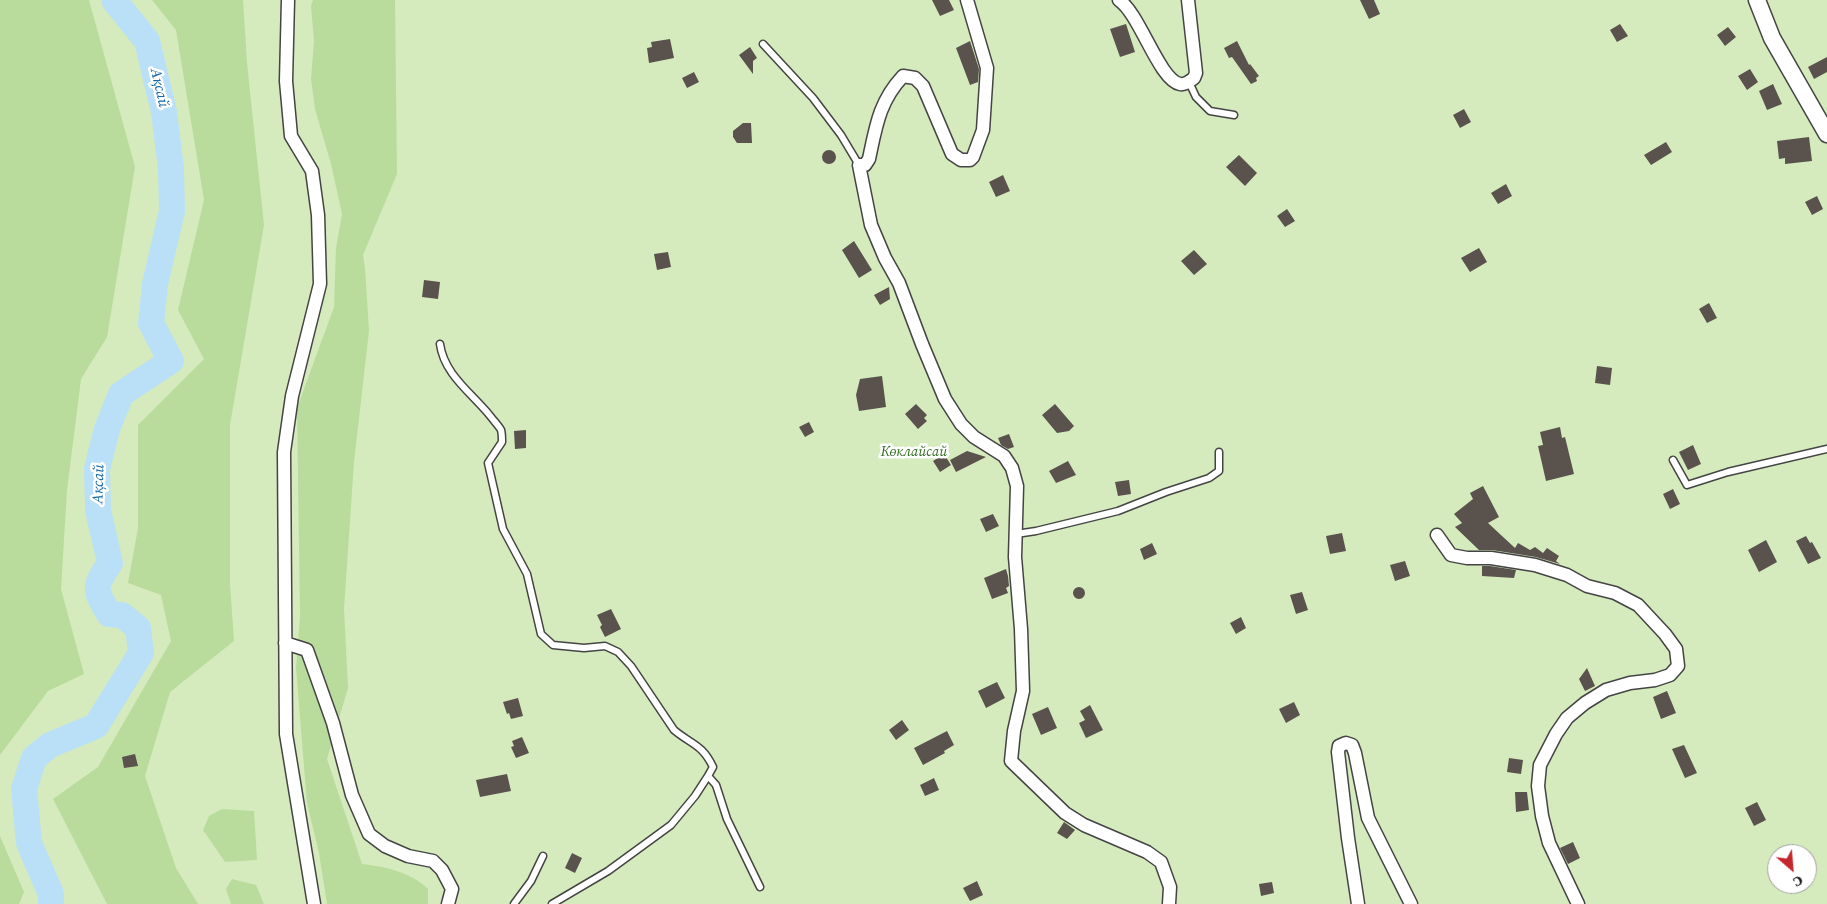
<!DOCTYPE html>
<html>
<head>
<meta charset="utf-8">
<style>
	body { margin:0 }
	#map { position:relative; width:1827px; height:904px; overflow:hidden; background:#fffdf5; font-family:"Source Serif 4",serif }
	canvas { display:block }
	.north { position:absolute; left:1767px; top:844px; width:50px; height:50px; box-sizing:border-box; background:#fff; border:1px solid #a0a0a0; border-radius:50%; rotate:153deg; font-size:14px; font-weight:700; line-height:20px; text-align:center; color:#111 }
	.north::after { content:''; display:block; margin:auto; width:18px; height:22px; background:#c4262e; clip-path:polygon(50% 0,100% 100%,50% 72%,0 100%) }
</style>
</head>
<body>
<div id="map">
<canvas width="1827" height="904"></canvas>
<div class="north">С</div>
</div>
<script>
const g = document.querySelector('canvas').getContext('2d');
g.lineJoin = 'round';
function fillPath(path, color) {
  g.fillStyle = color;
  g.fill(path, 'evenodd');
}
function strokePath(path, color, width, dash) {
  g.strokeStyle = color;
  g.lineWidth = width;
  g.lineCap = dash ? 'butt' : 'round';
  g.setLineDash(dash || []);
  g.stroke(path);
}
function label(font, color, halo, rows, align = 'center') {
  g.font = font + ' "Source Serif 4",serif';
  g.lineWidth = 5;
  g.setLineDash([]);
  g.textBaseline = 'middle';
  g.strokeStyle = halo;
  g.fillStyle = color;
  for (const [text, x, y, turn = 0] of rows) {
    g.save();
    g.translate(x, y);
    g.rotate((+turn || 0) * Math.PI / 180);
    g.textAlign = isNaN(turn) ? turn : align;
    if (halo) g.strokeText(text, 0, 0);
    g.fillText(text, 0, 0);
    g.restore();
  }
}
const green = new Path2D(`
	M0 0H1827V904H0ZM1777 854H1807V884H1777Z`);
const forest = new Path2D(`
	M0 0H89L135 167 107 337 81 379 67 490 61 589 84 674 48 691 0 755Z
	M152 0H243L247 63 264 225 230 425V584L234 641 170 692 145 776 176 868 198 904H107L53 799 98 767 171 641 161 595 128 583 138 528V425L204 359 178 310 204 200 176 30Z
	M313 0H395L397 174 363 255 365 268 369 331 354 462 344 609 348 688 327 759 362 864C386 867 411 872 428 889V904H327L319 853 307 803 296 668 300 617 297 408 334 307 336 248 342 214 331 164 315 109 311 79 314 41 311 6Z
	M222 809 254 811 257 860 225 862 203 830 209 816Z
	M0 836 24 892 19 904H0Z
	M232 879 256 885 264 904H231L226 889Z`);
const river = new Path2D(`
	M51 904V894L29 843 24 789 34 758 50 745 96 726 141 653 138 628 122 615 109 614C94 589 94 587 110 563L98 510 97 469 107 429 121 394 171 361 151 323 155 284 172 211 171 169 164 112 147 41 114 0`);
const building = new Path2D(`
	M932 0H949L954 10 940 16Z
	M1360 0H1374L1380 14 1369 19Z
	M1126 24 1135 52 1120 57 1110 29Z
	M1620 24 1628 36 1617 42 1610 30Z
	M1728 27 1736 37 1725 46 1717 35Z
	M670 39 674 58 649 63 647 48 652 47 651 42Z
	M970 41 979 69 978 82 970 85 956 48Z
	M1237 41 1249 65 1250 64 1259 76 1256 78 1257 81 1251 84 1232 57 1229 58 1224 48Z
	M750 47 757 58 753 61V74L739 55Z
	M1827 57V72L1814 79 1808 67Z
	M1750 69 1758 82 1747 90 1738 76Z
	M694 72 699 82 687 88 682 78Z
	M1773 84 1782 104 1767 110 1759 91Z
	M1464 109 1471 122 1460 128 1453 115Z
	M743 123H751L752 143H737L733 137V131Z
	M1809 137 1812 161 1785 164V158L1779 159 1777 141Z
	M1666 142 1672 152 1651 165 1644 155Z
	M822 157a7 7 0 1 1 14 0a7 7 0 1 1-14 0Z
	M1239 155 1257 173 1245 186 1226 167Z
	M1003 175 1010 191 996 197 989 182Z
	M1506 184 1512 196 1498 204 1491 193Z
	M1817 196 1823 209 1812 215 1805 202Z
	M1287 209 1295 221 1285 227 1277 216Z
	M854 241 872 270 859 278 842 250Z
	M1479 248 1487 262 1470 272 1461 258Z
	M1194 250 1207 264 1194 275 1181 261Z
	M668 252 671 267 657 270 654 254Z
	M424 280 440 282 438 299 422 297Z
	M889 287 890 299 880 305 874 295Z
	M1709 303 1717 318 1707 323 1699 309Z
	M1597 366 1612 368 1610 385 1595 383Z
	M882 376 886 407 859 411 856 395 860 379Z
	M916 404 927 415 924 418 927 421 918 429 905 414Z
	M1055 404 1074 426 1069 431 1057 433 1042 415Z
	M809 422 814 432 805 437 799 427Z
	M1560 427 1562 438 1565 437 1574 474 1546 481 1538 446 1543 445 1540 432Z
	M526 430V448L515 449 514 431Z
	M1009 434 1014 447 1008 449 1001 445 998 438Z
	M1693 445 1701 464 1688 470 1679 452Z
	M967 451 986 457 956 472 950 460Z
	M944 454 951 465 940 472 933 461Z
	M1068 461 1076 475 1056 483 1049 471Z
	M1129 480 1131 494 1118 496 1115 482Z
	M1483 486 1499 517 1488 523 1515 548 1518 543 1530 550 1535 547 1543 553 1547 548 1559 556 1556 561 1560 564 1536 557 1492 550H1479L1455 527 1462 523 1454 514 1473 499 1470 493Z
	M1673 489 1680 504 1670 509 1663 494Z
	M993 514 999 526 986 532 980 519Z
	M1342 533 1346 551 1330 554 1326 536Z
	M1806 536 1810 543 1812 542 1821 558 1808 564 1796 541Z
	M1766 540 1777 562 1759 572 1748 550Z
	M1152 543 1157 554 1144 560 1140 549Z
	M1405 561 1410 576 1395 581 1390 565Z
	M1482 566H1490L1516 570 1514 578 1482 576Z
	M1006 569 1008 576 1009 586 1006 588 1008 593 992 599 984 578Z
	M1073 593a6 6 0 1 1 12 0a6 6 0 1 1-12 0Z
	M1302 592 1308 610 1296 614 1290 595Z
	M611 609 621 629 605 637 600 627 602 625 597 615Z
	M1241 617 1246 628 1236 634 1230 623Z
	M1587 668 1595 686 1585 691 1579 679Z
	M997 682 1005 698 986 708 978 691Z
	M1667 691 1676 713 1661 719 1653 697Z
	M518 698 523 716 511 719 509 713 507 714 503 702Z
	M1294 702 1300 715 1286 723 1279 709Z
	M1090 705 1103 730 1086 738 1079 723 1085 720 1080 711Z
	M1048 707 1057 728 1041 735 1032 714Z
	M902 720 909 730 896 740 889 730Z
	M947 731 954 745 944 751 945 753 923 765 914 748Z
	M522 737 529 753 516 758 511 747 514 746 512 741Z
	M1684 745 1697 773 1685 778 1672 749Z
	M135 754 138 766 124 768 122 757Z
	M1509 758 1523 760 1521 774 1507 772Z
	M507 774 511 791 480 797 476 780Z
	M934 778 939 790 925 796 920 785Z
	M1515 792H1527L1529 810 1516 812Z
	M1757 802 1766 820 1754 826 1745 808Z
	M1064 822 1075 830 1067 839 1057 833Z
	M1573 842 1580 858 1568 864 1560 848Z
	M572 853 582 858 575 873 565 868Z
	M977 881 983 895 970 901 963 888Z
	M1272 882 1274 893 1261 896 1259 884Z`);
const service = new Path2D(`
	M763 44 813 98 841 135 859 165
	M1189 82 1196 97 1210 111 1234 115
	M440 344C444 375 473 394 491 417 494 421 499 426 501 430 502 433 502 439 502 442L488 463 503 529 527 574 541 634 553 645 584 648 605 646 618 652 631 666 674 730C692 745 702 744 713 767L708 776
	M1673 460 1687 485 1728 472 1827 449
	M1016 534 1036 531 1118 511 1166 492 1209 478 1219 471V452
	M514 904 531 881 543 856
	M552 904 608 871 671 825 695 796 708 776 716 785 727 819 760 887`);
const minor = new Path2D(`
	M288 0 286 81 291 136 312 171 318 215 320 284 292 396 284 452 286 734 314 904
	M967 0 987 68 983 130 973 157 970 160H961L952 154 923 86 915 78 903 76C879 102 876 126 869 159L865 165H859L871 225 885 258 899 283 922 344 945 399 961 424 974 437 1004 456 1012 468 1017 486 1015 557 1021 629 1023 691 1014 731 1011 761 1065 813 1084 825 1147 852 1161 862 1170 887 1169 904
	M1119 0C1140 14 1159 80 1180 84 1185 85 1190 81 1194 78L1196 73 1188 0
	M1437 535 1451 555 1467 558H1491L1535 565 1567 575 1587 586 1615 593 1638 605 1665 634 1676 649 1678 666 1670 675 1655 680 1630 683 1606 690 1585 703 1567 718 1556 734 1540 765 1538 786 1542 816 1549 843 1578 904
	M285 643 307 650 333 723 352 795 369 834 385 846 408 856 433 861 442 870 452 889 448 904
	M1358 904 1348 838 1338 752 1339 746 1346 743 1352 745 1355 753 1368 818 1411 904`);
const tertiary = new Path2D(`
	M1757 0 1772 38 1827 134`);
const parkNames = [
	["Көклайсай",914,452]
];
const waterNames = [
	["Ақсай",159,88,77],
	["Ақсай",99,484,-88]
];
fillPath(green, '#d5ebbd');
fillPath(forest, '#b9dc9c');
strokePath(river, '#b9e0f7', 26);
fillPath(building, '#5a524d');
strokePath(service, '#444', 9);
strokePath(minor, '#444', 15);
strokePath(tertiary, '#444', 19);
strokePath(service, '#fff', 6);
strokePath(minor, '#fff', 12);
strokePath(tertiary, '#fff', 16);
label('italic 14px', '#2f6b1f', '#fff', parkNames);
label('italic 15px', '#1768a6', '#fff', waterNames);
</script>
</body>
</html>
